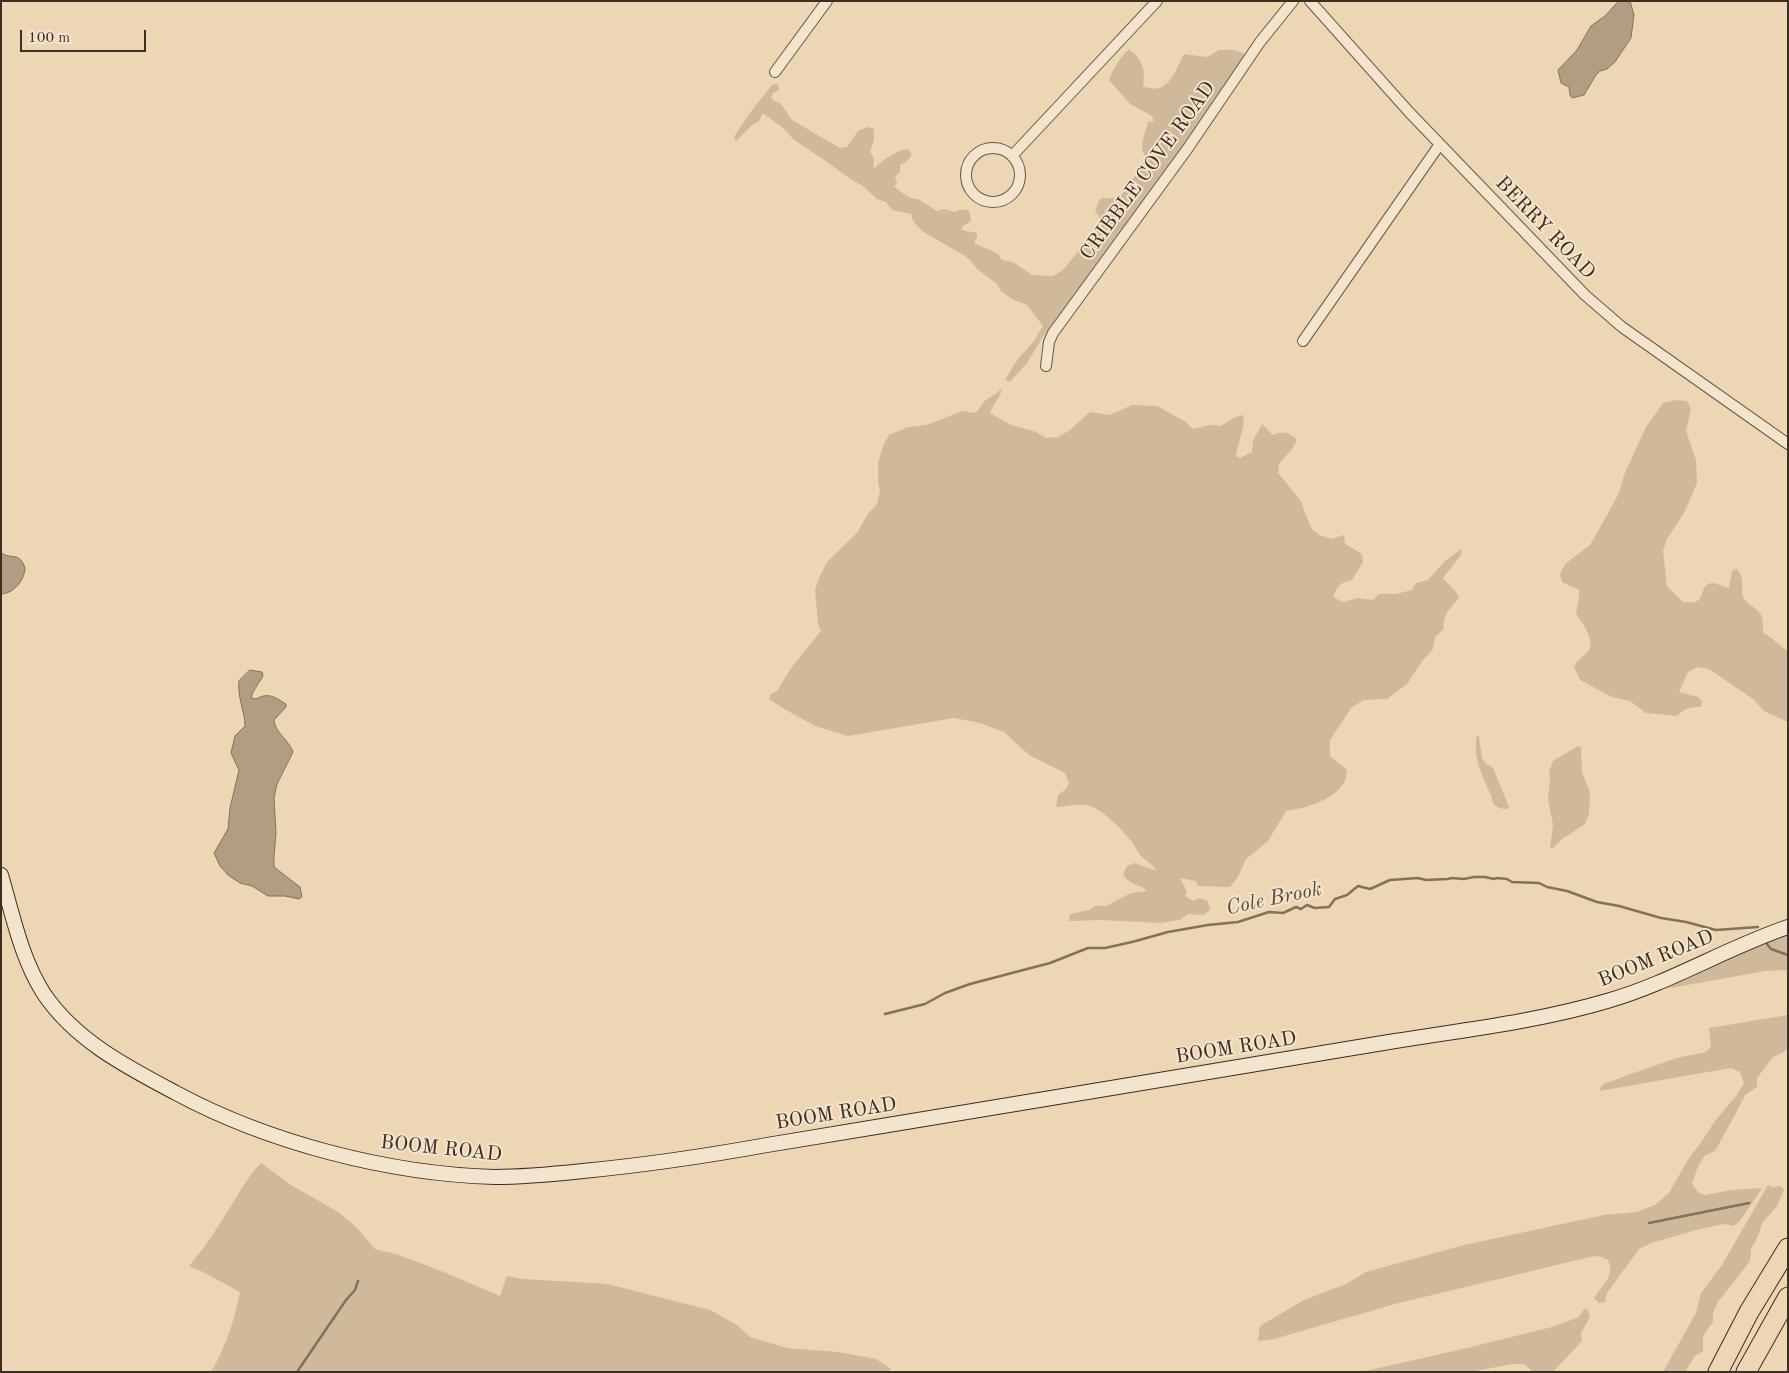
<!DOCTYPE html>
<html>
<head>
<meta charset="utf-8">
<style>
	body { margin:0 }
	#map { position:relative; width:1789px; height:1373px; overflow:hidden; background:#edd6b4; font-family:"Old Standard TT",serif }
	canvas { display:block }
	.frame { position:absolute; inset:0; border:2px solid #3c2e20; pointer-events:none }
	.scale { position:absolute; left:20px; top:30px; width:126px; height:22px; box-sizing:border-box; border:2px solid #3c2e20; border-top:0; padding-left:6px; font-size:15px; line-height:18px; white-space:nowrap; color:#3c2e20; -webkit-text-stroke:4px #f3e4ce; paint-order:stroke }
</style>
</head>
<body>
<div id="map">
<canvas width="1789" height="1373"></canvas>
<div class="frame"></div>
<div class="scale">100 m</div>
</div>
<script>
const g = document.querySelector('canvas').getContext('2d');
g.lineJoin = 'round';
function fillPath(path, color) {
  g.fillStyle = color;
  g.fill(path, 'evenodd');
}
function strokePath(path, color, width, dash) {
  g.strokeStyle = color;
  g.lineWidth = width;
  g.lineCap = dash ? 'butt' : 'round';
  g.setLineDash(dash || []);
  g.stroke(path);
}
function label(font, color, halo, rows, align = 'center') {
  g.font = font + ' "Old Standard TT",serif';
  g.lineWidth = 4;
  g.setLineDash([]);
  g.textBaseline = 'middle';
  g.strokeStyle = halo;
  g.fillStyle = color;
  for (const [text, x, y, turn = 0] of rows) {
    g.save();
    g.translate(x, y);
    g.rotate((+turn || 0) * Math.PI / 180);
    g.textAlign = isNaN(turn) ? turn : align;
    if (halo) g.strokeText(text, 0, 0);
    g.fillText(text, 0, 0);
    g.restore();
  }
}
const green = new Path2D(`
	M1129 49C1142 59 1146 70 1143 86 1168 97 1175 71 1184 54L1207 57 1219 50H1234L1243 53 1245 57 1208 112 1075 296 1042 338 1027 363 1010 382 1005 380 1017 360 1034 341 1043 326 1027 305 1012 299 1001 291 997 284 977 269 972 262 965 256 922 231 913 221 911 214 892 210 886 202 877 199 863 186 849 178 830 164 793 139 783 128 763 113 759 121 752 125 736 141 734 137 749 114 772 85 778 84 779 90 773 93 771 97 773 100 781 104 792 120 840 148 847 147 858 131 868 127 874 129V140L870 152 874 159 873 169C883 160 895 151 908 149L912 155 907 161 900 165V172L895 177 897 183 894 187 910 198 918 199 937 211 944 209 955 212 959 210H968L970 214 971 221 962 227V230L977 233V237L974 243 998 254 1002 260 1013 262 1032 275 1053 276 1063 270 1093 233 1101 219 1095 211 1099 201 1102 198H1117L1124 192 1147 159C1137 146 1145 136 1148 122L1154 121 1152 116 1130 104 1109 80C1113 68 1120 58 1129 49Z
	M1002 388C1001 398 993 403 990 413L1009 424 1036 432 1046 438 1058 437 1070 430 1090 412 1110 415 1132 405 1157 406 1186 422 1193 429 1209 425 1221 426 1235 417 1243 415C1246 428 1237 443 1236 456L1240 458 1252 452 1253 441 1262 424 1273 435C1283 430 1289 433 1297 439L1292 449 1279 464 1278 473 1301 501 1305 513 1312 529 1319 535 1332 539 1344 535 1345 544 1362 554 1363 562 1352 580C1341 582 1337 587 1333 597L1343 602 1358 598 1373 600 1379 594H1396L1412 590 1416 583 1428 580 1445 561 1461 549V555L1443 578C1448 585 1456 589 1459 598 1451 608 1442 615 1444 629L1435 637 1433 649 1423 660 1407 684 1387 699 1364 700 1352 707 1330 740V756L1347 770C1347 797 1308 808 1286 811L1268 841 1246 859 1238 877 1230 887 1198 886 1196 881 1180 878 1187 891 1185 896 1193 901 1199 898 1208 901 1210 910 1203 915 1188 914 1180 920 1160 923 1101 920 1069 921 1070 914 1089 910 1095 906H1106L1131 893 1147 891C1140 883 1132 887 1123 875L1127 866 1135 863 1157 871C1153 864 1145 861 1140 855 1137 851 1135 846 1132 842 1123 830 1101 808 1087 805 1077 803 1066 807 1056 807L1058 795 1066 789 1069 783 1065 773 1029 755 1004 732 980 723 954 718 848 736 815 726 786 710 769 699 771 694 777 691 791 668 821 631 818 624 815 590 819 578 827 562 857 533 867 515 877 504 880 491 878 481V463L884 444 889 435 908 427 927 425 962 411 975 413C980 409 982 403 986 400 992 396 997 394 1002 388Z
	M1676 400 1687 401 1691 409 1686 431 1696 460 1697 483 1684 513 1667 539 1663 551 1667 586 1683 602C1686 602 1692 603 1695 602 1705 599 1700 583 1713 583 1718 584 1724 587 1729 588L1732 571 1737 569C1746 581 1740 585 1743 596 1746 606 1759 607 1762 617 1763 622 1763 628 1763 633L1769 636 1788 652V722L1764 711 1753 699 1709 669 1698 667 1688 672 1679 692 1698 697 1702 701 1701 707C1690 707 1685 708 1677 716L1646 713 1630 701 1612 697 1580 680 1574 667C1579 658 1580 659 1587 653 1597 643 1583 623 1576 614L1579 597V590L1562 582 1560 574 1565 564 1590 545 1606 517 1619 493 1624 475 1646 427 1663 403Z
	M1477 735 1479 737 1482 758 1485 763 1493 768 1509 807 1507 809C1503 809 1496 808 1493 803 1492 801 1492 798 1491 795 1483 777 1472 756 1477 735Z
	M1578 746 1581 747 1582 773 1590 792 1589 814 1585 824 1562 839 1552 849 1550 848 1553 825 1548 799 1550 780 1549 771 1553 761Z
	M1788 934V970L1765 971 1665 989 1757 945Z
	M1788 1015V1047L1784 1052 1773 1057 1757 1078V1087L1745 1095 1735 1115 1715 1151 1704 1156 1697 1169 1692 1184 1698 1192 1705 1195 1731 1190 1762 1188 1740 1221 1733 1226 1724 1224 1700 1229 1651 1243 1639 1249 1607 1293 1605 1302 1599 1303 1594 1298C1603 1284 1615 1277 1608 1260L1602 1257 1594 1256 1395 1304 1274 1339 1258 1341 1260 1326 1304 1300 1346 1284 1366 1272 1464 1245 1604 1215 1636 1212 1655 1205 1669 1193 1689 1158 1700 1144 1715 1121 1736 1096 1744 1083 1740 1072 1731 1068 1599 1091 1603 1084 1676 1058 1706 1052 1711 1046 1709 1028Z
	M261 1163 291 1185 338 1212 356 1227 375 1249 399 1255 439 1270 500 1296 507 1276 523 1279 607 1284 710 1310 737 1325 750 1337 787 1348 838 1352 876 1359 891 1369 889 1372H211C226 1347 234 1321 240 1292L203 1272 189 1266C206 1246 220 1224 234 1201 243 1187 249 1175 261 1163Z
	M1768 1185 1773 1187 1780 1186 1784 1190 1777 1206 1762 1223 1759 1234 1751 1249 1750 1261 1718 1302 1713 1313V1322L1703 1336V1351L1695 1356 1685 1372H1663L1696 1313 1701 1293 1722 1265Z
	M1585 1308 1588 1310 1590 1317 1581 1333 1582 1341 1553 1372H1533L1524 1364H1513L1470 1372H1361L1463 1349 1552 1327 1579 1317Z`);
const water = new Path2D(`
	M1619 1H1630L1634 15 1631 38 1615 62 1607 69 1600 71 1596 75 1584 95 1572 98 1570 95 1569 87 1561 83 1558 70 1577 50 1591 26 1605 16Z
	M1 553C12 560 19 551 25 568 25 579 14 594 1 594Z
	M250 670 262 672 263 676 253 692 251 698 256 699C268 692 275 697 286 704V707L274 720C275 733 289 740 293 752L277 784 274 798 276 833 274 856V867L300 887 302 897 299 899 285 896H268L252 886 240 883 228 875 220 866 214 853 228 829 230 808 239 770 231 753 235 736 245 726C245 711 237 697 239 681Z`);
const stream = new Path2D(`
	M1767 944 1771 949 1788 955
	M885 1014 925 1004 945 993 970 984 1050 963 1088 948H1105L1132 942 1168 932 1208 925 1238 922 1269 912 1283 913 1296 907 1301 909 1307 905 1315 908 1329 907 1335 899 1347 895 1358 886 1370 889 1390 880 1418 878 1426 880 1447 879 1452 878 1464 879 1474 877H1485L1494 879 1497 878 1507 879 1512 882 1539 883 1547 887 1567 891 1597 902 1619 906 1661 918 1686 922 1716 930 1758 927
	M1649 1223 1749 1203
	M297 1372 346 1300 355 1290 358 1281`);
const street = new Path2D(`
	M1310 1 1409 112 1585 295 1622 327 1788 444
	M775 72 827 1
	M966 175a27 27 0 1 1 54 0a27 27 0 1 1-54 0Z
	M1012 156 1157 1
	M1303 341 1440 144
	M1046 366 1049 342 1053 333 1188 148 1260 42 1293 1`);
const secondary = new Path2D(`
	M1 875C13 916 21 958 44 994 76 1041 127 1067 176 1093 269 1143 389 1174 495 1177 525 1177 554 1174 583 1171 645 1165 706 1156 767 1145 848 1131 928 1119 1009 1105 1138 1084 1267 1063 1395 1041 1464 1030 1540 1021 1607 1001 1670 983 1726 948 1788 927`);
const highway = new Path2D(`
	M1718 1372 1749 1312 1788 1248
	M1746 1372 1788 1297`);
const streetNames = [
	["CRIBBLE COVE ROAD",1148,171,-54],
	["BERRY ROAD",1545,228,46],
	["BOOM ROAD",1656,959,-22],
	["BOOM ROAD",1236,1048,-9],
	["BOOM ROAD",836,1114,-9],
	["BOOM ROAD",441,1149,6]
];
const waterNames = [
	["Cole Brook",1274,899,-12]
];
fillPath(green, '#cfb99b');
fillPath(water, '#b19d82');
strokePath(water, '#82715b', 1);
strokePath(stream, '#82715b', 2.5);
strokePath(street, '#685845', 12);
strokePath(secondary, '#3c2e20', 16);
strokePath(highway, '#3c2e20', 21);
strokePath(street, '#f3e4ce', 10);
strokePath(secondary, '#f3e4ce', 14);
strokePath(highway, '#edd6b4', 19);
label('20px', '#3c2e20', '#f3e4ce', streetNames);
label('italic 21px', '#594a38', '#f3e4ce', waterNames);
</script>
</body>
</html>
